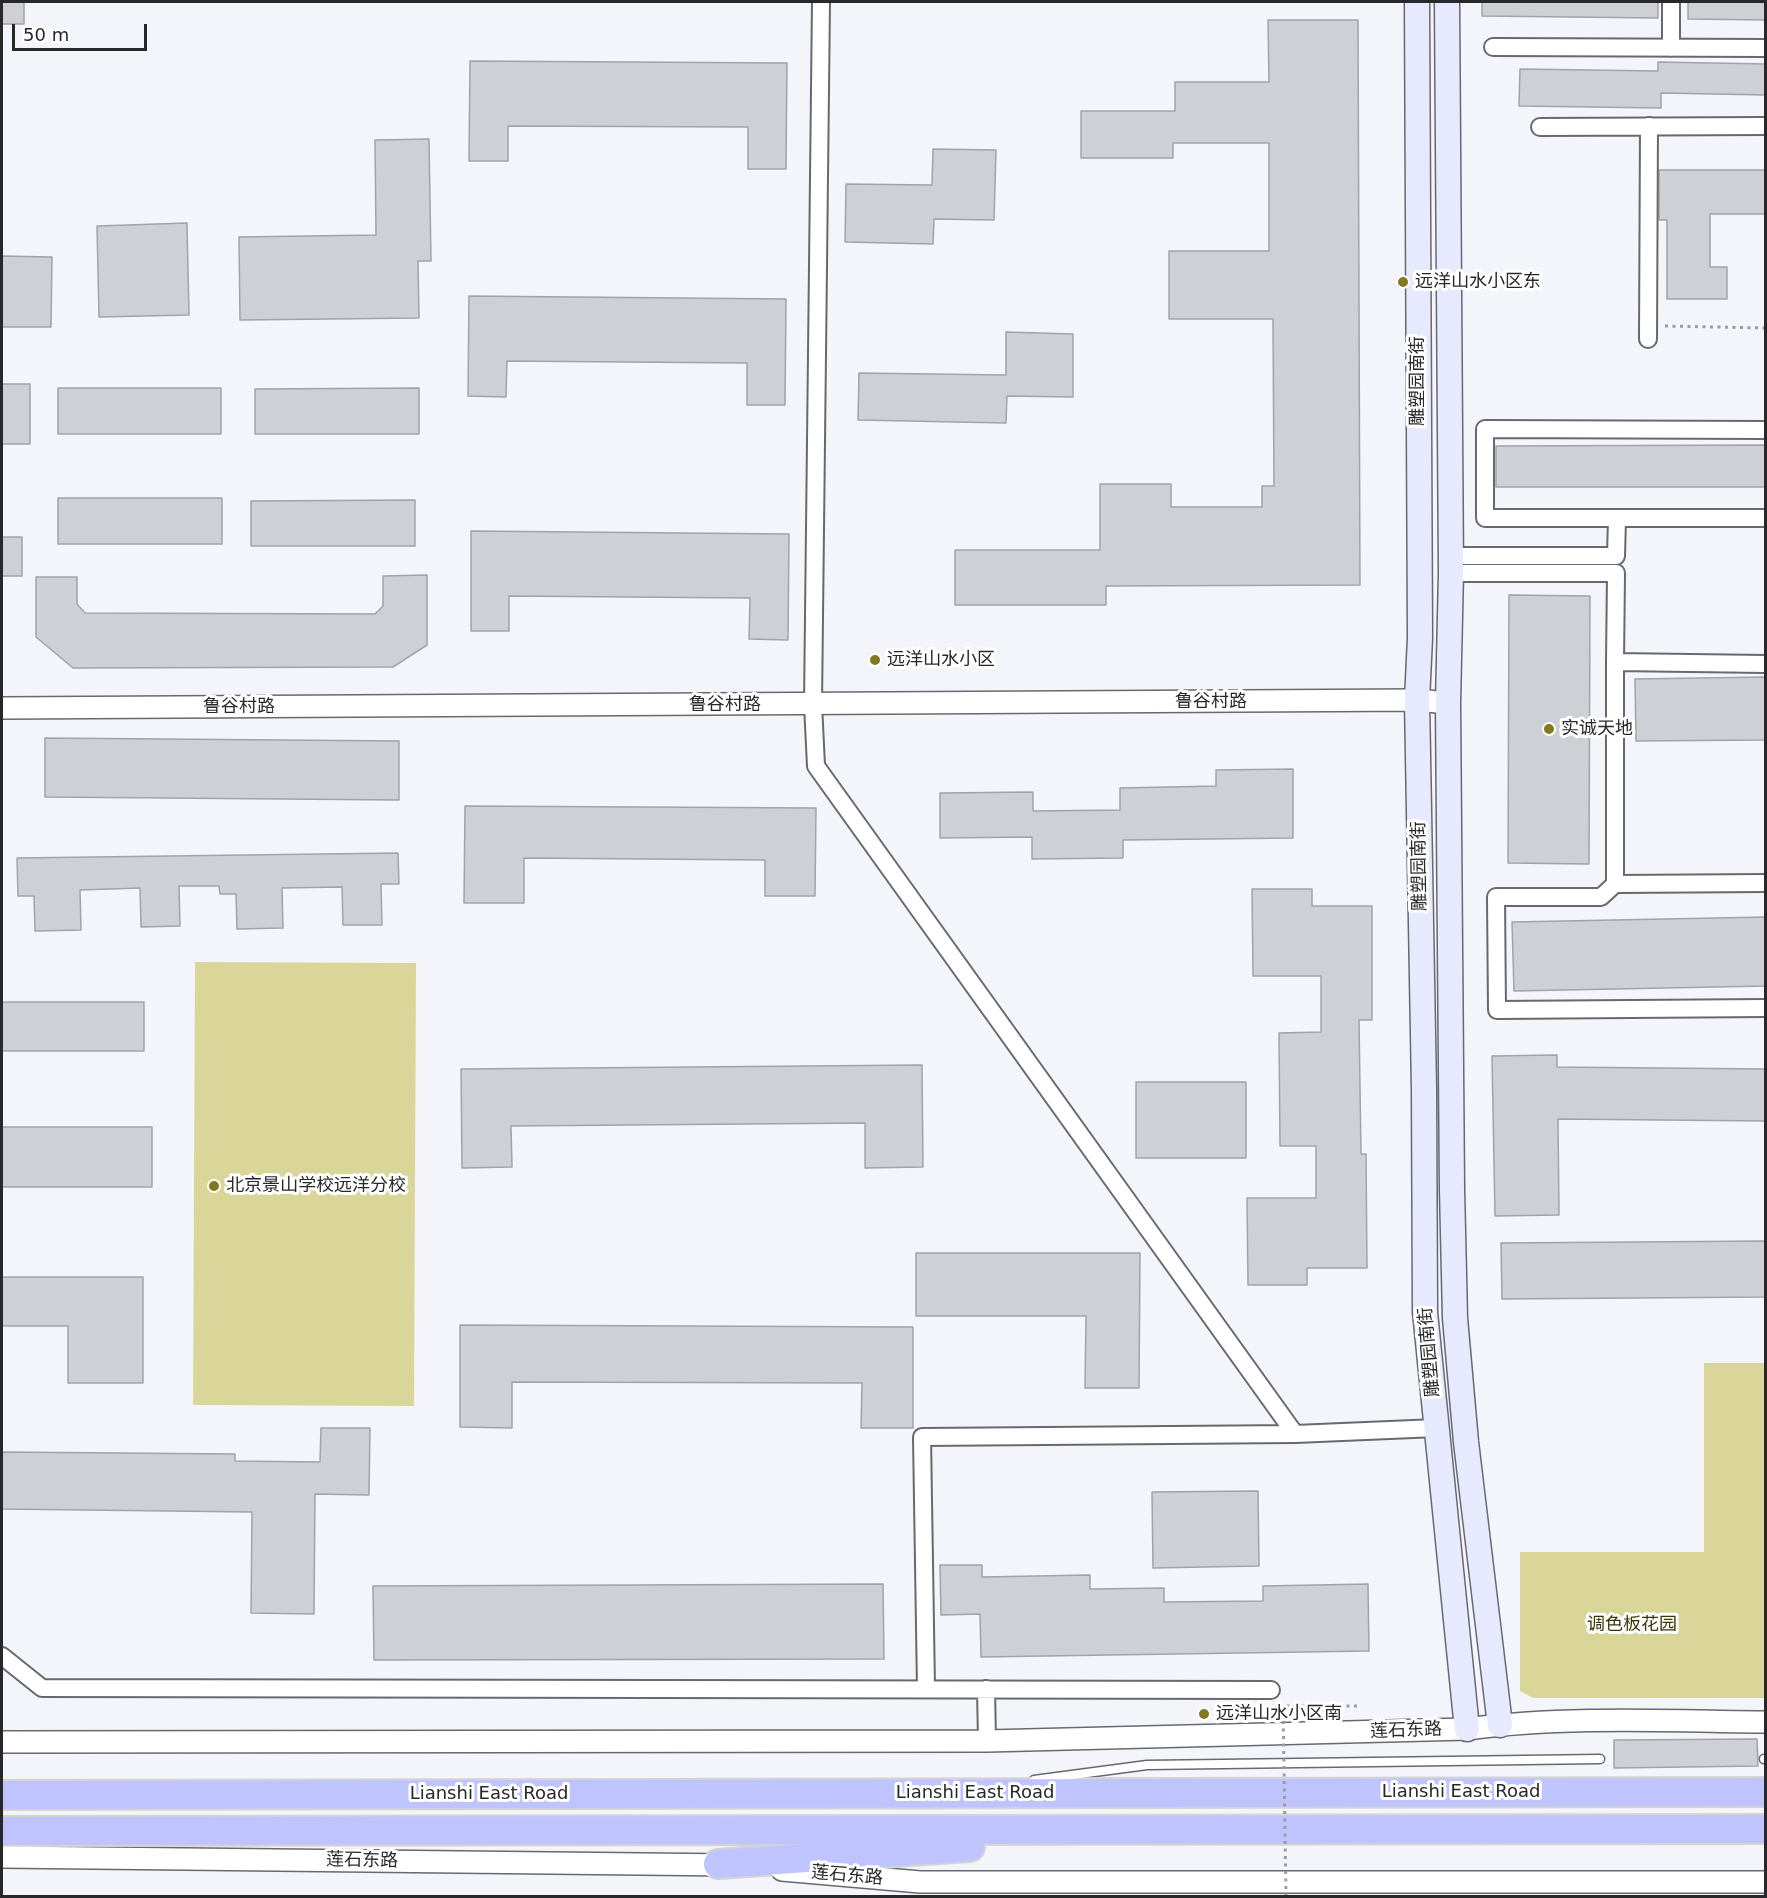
<!DOCTYPE html>
<html>
<head>
<meta charset="utf-8">
<style>
	body { margin:0 }
	#map { position:relative; width:1767px; height:1898px; overflow:hidden; background:#f4f5fb; font-family:"DejaVu Sans",sans-serif }
	canvas { display:block }
	.frame { position:absolute; inset:0; border:3px solid #28282a; pointer-events:none }
	.scale { position:absolute; left:12px; top:24px; width:135px; height:27px; box-sizing:border-box; border:3px solid #28282a; border-top:0; padding-left:8px; font-size:18px; line-height:21px; white-space:nowrap; color:#28282a; -webkit-text-stroke:4px #fff; paint-order:stroke }
</style>
</head>
<body>
<div id="map">
<canvas width="1767" height="1898"></canvas>
<div class="frame"></div>
<div class="scale">50 m</div>
</div>
<script>
const g = document.querySelector('canvas').getContext('2d');
g.lineJoin = 'round';
function fillPath(path, color) {
  g.fillStyle = color;
  g.fill(path, 'evenodd');
}
function strokePath(path, color, width, dash) {
  g.strokeStyle = color;
  g.lineWidth = width;
  g.lineCap = dash ? 'butt' : 'round';
  g.setLineDash(dash || []);
  g.stroke(path);
}
function label(font, color, halo, rows, align = 'center') {
  g.font = font + ' "DejaVu Sans","Noto Sans SC",sans-serif';
  g.lineWidth = 6;
  g.setLineDash([]);
  g.textBaseline = 'middle';
  g.strokeStyle = halo;
  g.fillStyle = color;
  for (const [text, x, y, turn = 0] of rows) {
    g.save();
    g.translate(x, y);
    g.rotate((+turn || 0) * Math.PI / 180);
    g.textAlign = isNaN(turn) ? turn : align;
    if (halo) g.strokeText(text, 0, 0);
    g.fillText(text, 0, 0);
    g.restore();
  }
}
const green = new Path2D(`
	M195 962 416 963 414 1406 193 1405Z
	M1704 1363H1765V1698H1533L1520 1691V1552H1704Z`);
const building = new Path2D(`
	M2 2H24V24H2Z
	M1482 2H1658V18L1482 16Z
	M1688 2H1766V20L1688 19Z
	M1268 20H1358L1360 585 1106 586V605H955V550H1100V484H1171V507H1262V486H1274L1273 319H1169V251H1269V143H1173V158H1081V111H1175V82H1269Z
	M470 61 787 63 786 169H748V127L508 126V161H469Z
	M1658 62 1766 64V95L1661 93V108L1519 106 1520 69 1658 71Z
	M429 139 431 261H418L419 318 240 320 239 237 376 235 375 140Z
	M933 149 996 150 994 220 934 219 933 244 845 242 846 184 932 185Z
	M1659 170H1766V214H1710V267H1727V299H1667V220H1659Z
	M187 223 189 315 99 317 97 226Z
	M2 256 52 257 51 327H2Z
	M469 296 786 299 785 405H747V363L507 361 506 397 468 396Z
	M1006 332 1073 334V397L1007 396 1006 423 858 420 859 373 1006 375Z
	M2 384H30V444H2Z
	M58 388H221V434H58Z
	M419 388V434H255V389Z
	M1766 445V487H1496V446Z
	M58 498H222V544H58Z
	M415 500V546H251V501Z
	M471 531 789 534 788 640 749 639 750 598 509 596V631H471Z
	M2 537H22V576H2Z
	M427 575V645L393 667 73 668 36 637V577H77V604L85 613 375 614 383 606V576Z
	M1509 595 1590 596 1589 864 1508 863Z
	M1766 677V740L1636 741 1635 679Z
	M45 738 399 741V800L45 797Z
	M1293 769V838L1123 840V858L1032 859V837L940 838V793L1033 792V811L1120 810V788L1216 786V770Z
	M465 806 816 808 815 896H765V860L524 858V903H464Z
	M398 853 399 884H381L382 925H343L342 887 282 888 283 928 237 929 236 894H220L219 886H179L180 926 141 927 140 888 80 890 81 930 35 931 34 896H18L17 858Z
	M1252 889H1312V906H1372V1020H1359L1361 1154H1366L1367 1268H1307V1285H1248L1247 1198H1316V1146H1280L1279 1033 1321 1032V976H1253Z
	M1766 917V986L1514 991 1512 922Z
	M2 1002H144V1051H2Z
	M1557 1055V1067L1766 1069V1121L1558 1119 1559 1215 1495 1216 1492 1056Z
	M922 1065 923 1167 865 1168V1123L511 1126 512 1167 462 1168 461 1069Z
	M1136 1082H1246V1158H1136Z
	M2 1127H152V1187H2Z
	M1766 1241V1297L1502 1299 1501 1243Z
	M916 1253H1140L1139 1388H1085L1086 1316H916Z
	M2 1277H143V1383H68V1326H2Z
	M460 1325 913 1327V1428H861L862 1383 512 1382V1428L460 1427Z
	M321 1428H370L369 1495 315 1494 314 1614 251 1613 252 1512 2 1509V1452L235 1454V1461L320 1462Z
	M1258 1491 1259 1566 1153 1568 1152 1492Z
	M940 1565H982V1577L1090 1575V1589L1164 1588V1602L1263 1601V1586L1368 1584 1369 1651 981 1657 980 1614 941 1615Z
	M883 1584 884 1659 374 1660 373 1586Z
	M1757 1739 1758 1766 1614 1768V1740Z`);
const path = new Path2D(`
	M1665 326 1766 328
	M1279 1706H1361`);
const service = new Path2D(`
	M1764 1759H1766
	M1034 1780 1147 1765 1600 1759`);
const minor = new Path2D(`
	M821 2 813 704 816 766 1295 1434
	M1671 2V48
	M1493 47 1766 48
	M1540 127 1766 126
	M1648 339 1649 126
	M1766 430 1485 429V518H1766
	M1451 556H1616L1617 518
	M1451 573H1616L1615 662 1766 664
	M1615 662V884L1766 883
	M1615 884 1601 897H1496L1497 1010 1766 1008
	M2 1656 42 1688 1271 1690
	M926 1689 922 1437 1295 1434 1437 1428
	M986 1689 987 1741`);
const tertiary = new Path2D(`
	M2 708 1417 700 1448 703
	M2 1742 987 1741 1467 1729C1566 1716 1666 1721 1766 1722
	M2 1857 733 1865
	M782 1870 920 1882H1766`);
const secondary = new Path2D(`
	M1417 2 1420 638 1417 700 1424 1090 1425 1312 1467 1729
	M1447 2 1451 573 1448 703 1452 1189 1455 1318 1466 1442 1500 1725`);
const trunk = new Path2D(`
	M2 1795 1766 1792
	M2 1831 1766 1829
	M718 1864 970 1847`);
const pathBridge = new Path2D(`
	M1283 1706 1286 1896`);
const markers = [
	[1403,282,6,"#82791e"],
	[875,660,6,"#82791e"],
	[1549,729,6,"#82791e"],
	[214,1186,6,"#82791e"],
	[1204,1714,6,"#82791e"]
];
const poiNames = [
	["远洋山水小区东",1415,282],
	["远洋山水小区",887,660],
	["实诚天地",1561,729],
	["北京景山学校远洋分校",226,1186],
	["远洋山水小区南",1216,1714]
];
const streetNames = [
	["雕塑园南街",1418,381,-90],
	["鲁谷村路",1211,702],
	["鲁谷村路",725,705],
	["鲁谷村路",239,707],
	["雕塑园南街",1420,866,-91],
	["雕塑园南街",1430,1352,-95],
	["莲石东路",1406,1731,-2],
	["Lianshi East Road",1461,1792],
	["Lianshi East Road",975,1793],
	["Lianshi East Road",489,1794],
	["莲石东路",362,1861,1],
	["莲石东路",847,1876,5]
];
const parkNames = [
	["调色板花园",1632,1625]
];
fillPath(green, '#dad598');
fillPath(building, '#cfd0d6');
strokePath(building, '#a2a2a8', 1.5);
strokePath(service, '#68696e', 11);
strokePath(minor, '#68696e', 20);
strokePath(tertiary, '#68696e', 24);
strokePath(secondary, '#68696e', 27);
strokePath(trunk, '#d4d4d4', 32);
strokePath(path, '#9b9ca0', 3, [3, 4.5]);
strokePath(service, '#fff', 8);
strokePath(minor, '#fff', 16);
strokePath(tertiary, '#fff', 21);
strokePath(secondary, '#e7e9fe', 24);
strokePath(trunk, '#c0c4fe', 28);
strokePath(pathBridge, '#9b9ca0', 3, [3, 4.5]);
for (const [x, y, r, color] of markers) {
  const dot = new Path2D();
  dot.arc(x, y, r, 0, 2 * Math.PI);
  g.fillStyle = color;
  g.fill(dot);
  strokePath(dot, '#fff', 2);
}
label('18px', '#28282a', '#fff', poiNames, 'left');
label('18px', '#28282a', '#fff', streetNames);
label('18px', '#3b3607', '#fff', parkNames);
</script>
</body>
</html>
